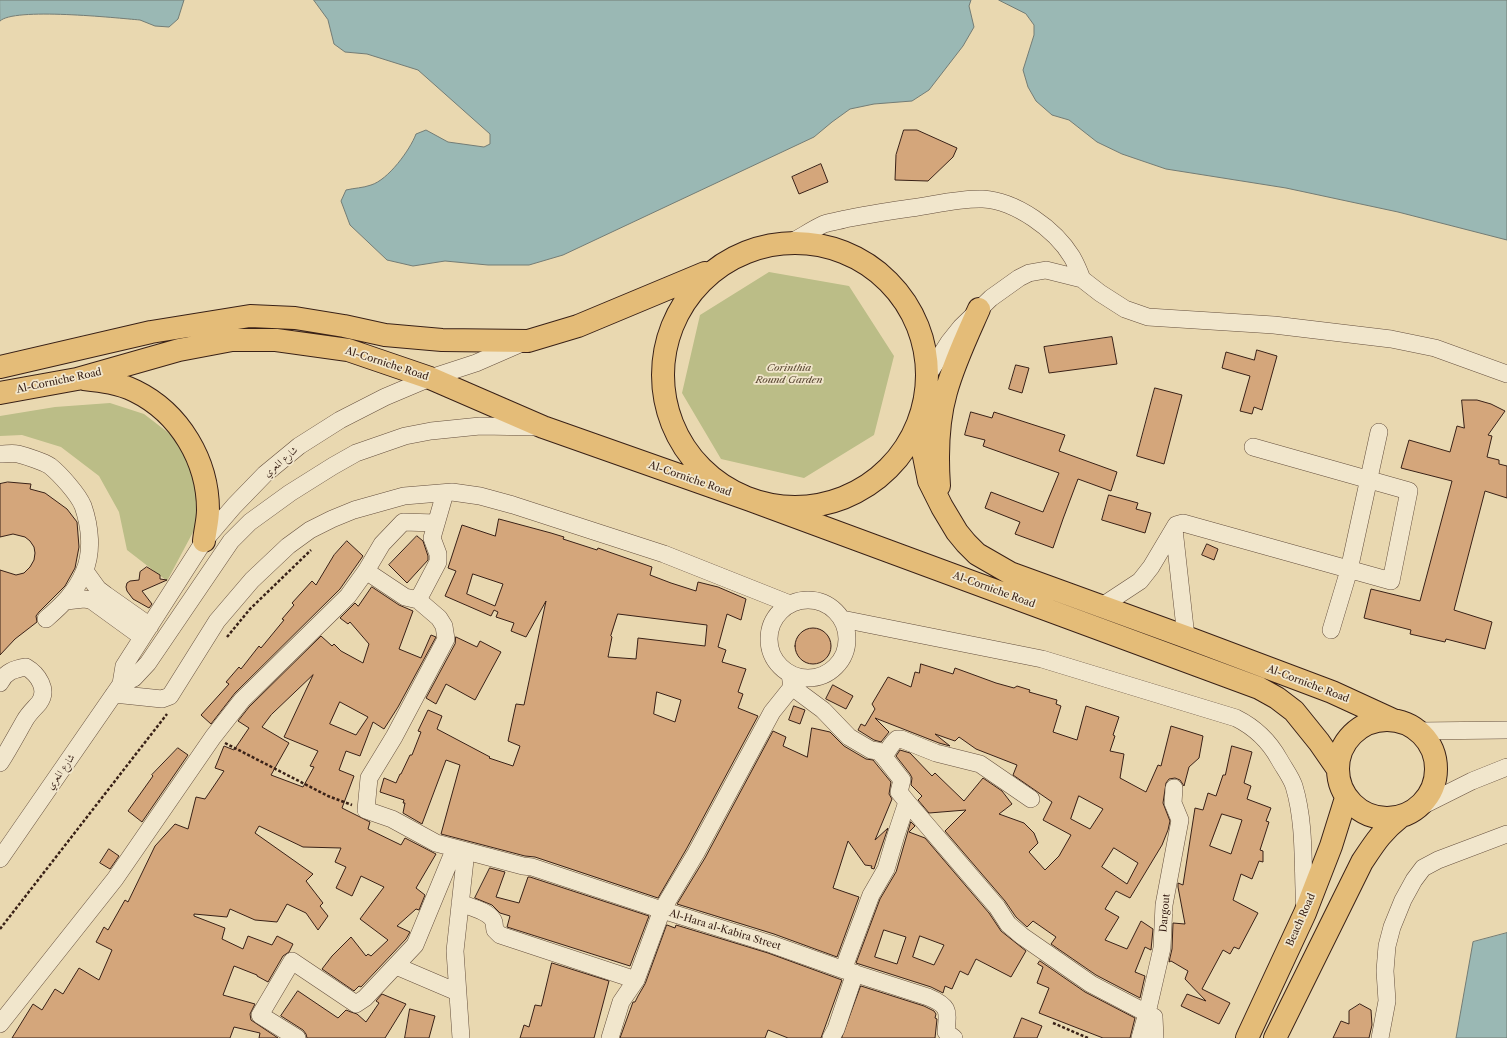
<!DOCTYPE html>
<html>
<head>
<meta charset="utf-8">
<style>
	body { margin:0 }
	canvas { display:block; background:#e9d8b0 }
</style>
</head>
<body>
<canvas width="1507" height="1038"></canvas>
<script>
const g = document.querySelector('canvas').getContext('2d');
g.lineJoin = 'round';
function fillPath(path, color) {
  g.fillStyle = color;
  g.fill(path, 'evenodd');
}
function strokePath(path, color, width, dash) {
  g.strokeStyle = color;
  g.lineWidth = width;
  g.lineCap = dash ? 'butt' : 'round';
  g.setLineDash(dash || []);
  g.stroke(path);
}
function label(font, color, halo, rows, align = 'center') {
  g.font = font + ' "Libre Caslon Text",Amiri,serif';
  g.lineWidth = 3.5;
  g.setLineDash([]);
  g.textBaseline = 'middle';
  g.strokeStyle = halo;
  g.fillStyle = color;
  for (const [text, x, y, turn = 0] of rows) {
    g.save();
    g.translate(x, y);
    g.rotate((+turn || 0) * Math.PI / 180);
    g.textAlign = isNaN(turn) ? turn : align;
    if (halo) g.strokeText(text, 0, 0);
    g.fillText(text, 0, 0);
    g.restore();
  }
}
const green = new Path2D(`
	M769 272 849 286 894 356 874 435 804 478 721 459 682 393 700 315Z
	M110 403 144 414 170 434 188 459 200 488V519L167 581 127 550 119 512 99 476 61 447 22 435 0 436V416L55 407Z`);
const water = new Path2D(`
	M0 0H184L178 19 169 27 155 26 140 20C117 18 13 7 0 21Z
	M314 0H971L969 6 974 27 963 46 929 90 912 101 874 104 850 109 832 122 814 137 563 255 529 265H488L445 261 413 266 387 260 350 225 341 201 346 190C354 188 363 188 371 185 388 180 410 150 416 134L426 130 448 142 484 147 490 144V134L418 70 367 54 345 52 334 44 328 20Z
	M999 0H1507V240L1398 212 1286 188 1166 169 1122 154 1097 142 1069 120 1052 115 1036 101 1028 87 1023 70 1034 35V25L1026 14Z
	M1507 933V1038H1456L1473 942Z`);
const building = new Path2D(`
	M904 130H917L957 148 953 157 928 181 895 180 896 155Z
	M821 164 828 182 799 194 792 177Z
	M1112 337 1117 364 1049 373 1044 347Z
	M1257 350 1277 356 1262 410 1254 407 1252 414 1240 411 1250 376 1222 368 1226 352 1254 360Z
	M1016 365 1029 368 1022 393 1009 389Z
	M1155 388 1182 395 1164 464 1137 456Z
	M1462 400H1477L1491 404 1505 411 1488 435 1492 436 1487 457 1499 460V464L1507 466V498L1485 491 1454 610 1492 622 1485 649 1446 639 1445 642 1410 634 1411 630 1364 618 1371 589 1420 601 1452 481 1401 468 1409 440 1450 452 1457 426 1464 428Z
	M971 412 992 418 994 412 1065 435 1059 451 1117 472 1111 491 1078 479 1063 519 1053 548 1015 534 1020 522 985 508 991 492 1043 512 1059 473 983 446 985 440 965 435Z
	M8 482 31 484 30 489 45 493 67 509 77 522 79 547 75 568 65 586 39 612 36 616 37 622 15 639 0 655V570L16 575 24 573 30 567 34 560 35 553 34 547 30 541 25 537 13 534 0 537V484Z
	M1109 495 1138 503 1136 509 1151 513 1145 533 1102 520Z
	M499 519 551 533 564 537 563 539 597 550 598 548 609 552 652 567 650 575 671 583 696 591 698 582 718 587 746 599 741 620 727 614 718 647 726 650 722 662 746 669 738 692 743 694 738 708 758 716 687 848 658 898 535 857 525 856 441 834 460 765 446 760 422 824 403 813 405 803H403L404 800 380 792 384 778 396 783 400 774H401L410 755H412L421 732 418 731 428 710 442 716 437 729 490 757 489 758 513 766 520 746 508 741 516 704 524 705 546 601 526 637 511 631 514 623 496 617 498 612 494 610 491 616 445 596 456 571 448 568 462 525 495 536ZM473 574 503 584 495 606 467 594ZM618 614 707 625 705 646 638 638 636 659 608 657 612 637 611 636ZM657 692 681 700 675 722 654 714Z
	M417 536 423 541 428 556V560L407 583 389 565Z
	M347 541 363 556 340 589 235 693 211 724 201 715 229 684 226 682 239 667 241 669 259 646 261 648 284 620 282 619 294 605 292 603 312 581 316 585 334 555Z
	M1207 544 1218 549 1214 560 1202 555Z
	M147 567 160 575V579L167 580 142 591 152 604 149 608 133 599 127 591 126 587 127 583 130 581 139 580 140 572Z
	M372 587 399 605 413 611 399 649 421 658 431 635 436 637 398 707 384 729 373 722 360 756 346 751 339 770 354 776 342 808 370 822 368 829 401 845 405 838 436 854 416 888 425 895 419 910 416 909 397 926 410 932 406 939 361 987 359 986 354 991 322 969 332 956 351 937 366 956 368 954 371 956 388 940 360 919 384 887 361 876 352 896 336 888 346 867 335 862 341 848 303 847 259 826 255 833 313 874 306 881 323 903 320 906 328 916 318 930 306 913 287 904 277 922 255 920 230 909 227 917 194 914V916L225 928 222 939 243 949 248 936 272 945 277 936 293 944 289 952 283 956 268 982 257 976V975L234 966 223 995 255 1004 250 1014 251 1020 278 1038H259L260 1033 234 1027 230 1038H12L33 1004 42 1010 55 989 63 994 79 968 99 980 112 950 96 942 104 927 108 930 125 900 128 902 155 846 175 824 188 829 196 797 205 799 224 771 215 768 224 746 234 750 249 728 238 721 249 707 321 636 332 646 334 644 341 651 363 663 369 644 350 622 348 624 340 618 355 603 358 606ZM313 675 284 737 318 751 310 766 314 767 303 787 271 775 289 743 262 727 271 715ZM340 702 368 717 356 735 330 724Z
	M795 646a18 18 0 1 1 36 0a18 18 0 1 1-36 0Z
	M456 637 477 647 480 641 501 652 475 700 446 684 436 704 426 698 455 644Z
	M921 664 953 674 955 668 996 683 1014 688 1017 686 1030 690 1029 692 1057 700 1056 704 1061 706 1053 732 1077 740 1086 706 1119 717 1113 735 1115 736 1110 751 1124 754 1120 778 1146 792 1158 765 1161 766 1171 726 1203 736 1199 758 1189 767 1184 786 1180 780 1175 778 1169 779 1166 783 1163 803 1170 821 1168 830 1162 845 1130 898 1116 891 1105 909 1119 917 1105 940 1127 949 1141 921 1153 929 1151 950 1145 947 1135 972 1145 976 1140 998 1096 975 1051 944 1056 937 1033 921 1027 927 1016 917 1005 901 945 831 966 810 929 813 918 800 922 796 911 785 912 778 910 774 896 756 900 750 910 753 932 776 935 773 964 801 983 778 1002 791 1012 804 999 814 1024 823 1034 833 1038 843 1029 852 1045 870 1059 856 1071 835 1043 820 1052 802 1013 775 1017 765 976 749 959 737 955 741 935 734 950 746 939 743 875 718 889 732 881 742 874 740 858 730 861 724 865 726 875 709 872 704 888 677 911 687 915 672 919 673ZM1079 796 1103 809 1090 829 1071 819ZM1114 848 1138 863 1127 884 1102 867Z
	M833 685 853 696 846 709 826 699Z
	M794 706 805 710 800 724 789 720Z
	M812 728 830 732 844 746 866 759 873 760 891 782 889 794 892 799 875 840 888 828 874 869 871 868 872 866 865 865 848 841 833 888 859 897 837 957 774 934 677 904 705 858 773 731 786 737 783 746 807 757Z
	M1232 746 1252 752 1244 783 1251 786 1247 799 1271 808 1266 821 1269 822 1260 850 1263 851V862L1259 861 1252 879 1241 874 1233 900 1258 913 1239 949 1234 947 1230 954 1223 950 1202 989 1230 1003 1219 1024 1181 1006 1187 994 1206 1001 1185 979 1188 971 1171 961 1169 962 1172 949 1173 923 1185 924 1178 887V883L1183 885 1195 808 1203 810 1208 793 1216 796 1223 775H1225ZM1222 814 1242 820 1231 854 1210 846Z
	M178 748 188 755 142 822 128 811 153 776 152 775Z
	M911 822 915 826 909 832 925 838 989 913 1001 931 1026 951 1011 977 976 959 968 975 960 971 952 989 945 986 943 993 931 987 856 963 880 899 896 872ZM884 930 906 937 897 964 875 957ZM920 936 944 945 934 965 913 957Z
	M109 849 119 856 110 869 100 863Z
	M490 868 505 872 496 897 519 903 528 877H530L649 916 630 966 507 927 510 916 500 913 492 905 475 898Z
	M667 925 675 928 676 925 768 953 842 980 821 1038H788L768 1030 765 1038H620L633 1002H635L638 996 645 984Z
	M1040 961 1085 992 1135 1018 1130 1038H1103L1039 1013 1049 988 1037 983 1043 967 1038 964Z
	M552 963 609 981 594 1038H520L524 1025 529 1027 535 1005 541 1006Z
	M861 986 924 1006 934 1011 936 1014 935 1018 937 1019 935 1038H842Z
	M298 991 338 1018 346 1010 351 1012 357 1014 366 1022 379 1003 376 1001 382 994 406 1004 385 1038H307L306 1034 303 1030 281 1016Z
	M1360 1004 1371 1010 1372 1025 1369 1038H1333L1341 1021 1349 1024V1011Z
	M410 1009 435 1016 429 1038H405Z
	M1022 1018 1042 1026 1037 1038H1014Z`);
const path = new Path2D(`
	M227 637 250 609 311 550
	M225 743 328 796 352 805
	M0 929 167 714
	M1053 1023 1088 1038`);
const minor = new Path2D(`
	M792 242C803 236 813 229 824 224 830 222 838 221 845 219 866 215 888 211 911 208 934 205 959 198 983 199 1016 201 1055 229 1072 257 1076 264 1079 271 1082 279
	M928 375 949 342 961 327 991 298 1019 278 1029 273 1046 270 1082 279 1100 293 1125 309 1148 317 1274 325 1391 339 1435 348 1507 374
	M0 454C6 454 13 453 18 454 26 456 44 462 50 466 60 474 78 494 83 506 90 526 93 552 84 572 76 592 62 605 46 619
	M1174 529 1186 637
	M85 571 98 589 106 595 150 626
	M366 571 405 597 418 600 439 618 444 626 446 639 394 737 369 778 366 810 392 819 436 843 523 866 532 867 662 910 771 944 844 970 928 997C950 1006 948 1011 946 1032L954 1038
	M418 600 438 562V554L432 538 445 493
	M769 639a39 39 0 1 1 78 0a39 39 0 1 1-78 0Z
	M66 601 84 599 91 600 142 637
	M1102 606 1140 581 1151 567 1176 525 1183 523 1391 581 1409 491 1253 447
	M842 619 1042 659 1236 718C1254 727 1269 741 1279 759 1284 768 1291 777 1294 786 1306 826 1302 869 1305 910
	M1331 630 1349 570 1379 432
	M0 683C5 672 14 669 26 667 38 674 49 690 39 703 34 709 29 713 25 720 17 734 9 749 0 763
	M121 684 134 678 148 663 231 541 250 522 290 493 333 466 356 453 405 436 431 431 480 426 537 427
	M792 687 823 710 849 737 871 750 878 751 884 757C888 750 891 744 897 739H901L936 753 980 764 1031 799
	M114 694 162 699 170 696 217 621 252 580 288 546 310 530 332 519 354 510 404 496 452 492 480 496 513 505 664 554 790 604
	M1418 731 1507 730
	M884 757 902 780 899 792 907 802
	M1416 809 1472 781 1507 767
	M0 859 121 684 124 666 204 541 234 506 265 474 299 446 340 420 385 397 430 378 476 363 522 343
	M460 903C470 907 488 911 493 920 495 923 494 927 495 930L500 935 636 980
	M396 966 457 992
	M844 970 847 959 871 895 886 869 896 835 907 802 997 907 1008 924 1022 936 1091 984 1154 1017 1155 1038
	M0 1024 115 879 213 737 242 700 348 596 366 571 382 544 403 522 436 523
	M297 1038 260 1015 292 961 356 1004 365 998 415 945 455 848
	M461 1038 455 951 466 851
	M610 1038 621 1002 636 980 662 910 696 853 772 712 792 687 790 674
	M831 1038 836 1029 855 973
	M1140 1038 1147 1013 1162 948 1164 905 1180 820 1173 803 1174 788
	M1380 1038 1387 1001 1385 971 1387 946 1392 927 1403 900 1414 880 1423 868 1438 860 1507 834`);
const highway = new Path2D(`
	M663 375a132 132 0 1 1 264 0a132 132 0 1 1-264 0Z
	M0 367 151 332 250 316 295 318 344 326 385 335 442 340 528 341 578 326 705 273
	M84 379C102 381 119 383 135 391 180 413 208 461 208 510 208 520 205 531 204 541
	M0 393 77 379 179 350 232 340H276L348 350 430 378 543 427 750 500 1259 688 1277 698 1294 711 1319 742 1337 768
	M918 426 929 481 942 507 957 532 966 543 977 554 1010 573 1186 637 1332 692 1393 720
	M939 486C937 457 938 420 946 392 954 363 967 336 979 309
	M1338 769a49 49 0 1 1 98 0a49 49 0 1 1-98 0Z
	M1247 1038 1305 913 1331 846 1346 798
	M1275 1038 1362 862C1374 844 1382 831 1400 817`);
const streetNames = [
	["Al-Corniche Road",387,364,18],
	["Al-Corniche Road",59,381,-12],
	["شارع المعري",281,462,-40],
	["Al-Corniche Road",690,479,19],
	["Al-Corniche Road",994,590,20],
	["Al-Corniche Road",1308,684,21],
	["شارع المعري",61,772,-55],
	["Dargout",1165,913,-85],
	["Beach Road",1301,920,-66],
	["Al-Hara al-Kabira Street",725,930,17]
];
const parkNames = [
	["Corinthia",789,368],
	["Round Garden",789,380]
];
fillPath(green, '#bbbd87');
fillPath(water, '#9ab8b4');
strokePath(water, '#737c75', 1);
fillPath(building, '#d4a67b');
strokePath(building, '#392117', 1);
strokePath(minor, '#654f3d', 18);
strokePath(highway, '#392117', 24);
strokePath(path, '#392117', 2.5, [3, 2]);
strokePath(minor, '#f1e6cc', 17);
strokePath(highway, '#e4bc78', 22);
label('10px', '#392117', '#f1e6cc', streetNames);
label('italic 10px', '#5a4833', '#f1e6cc', parkNames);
</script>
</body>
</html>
